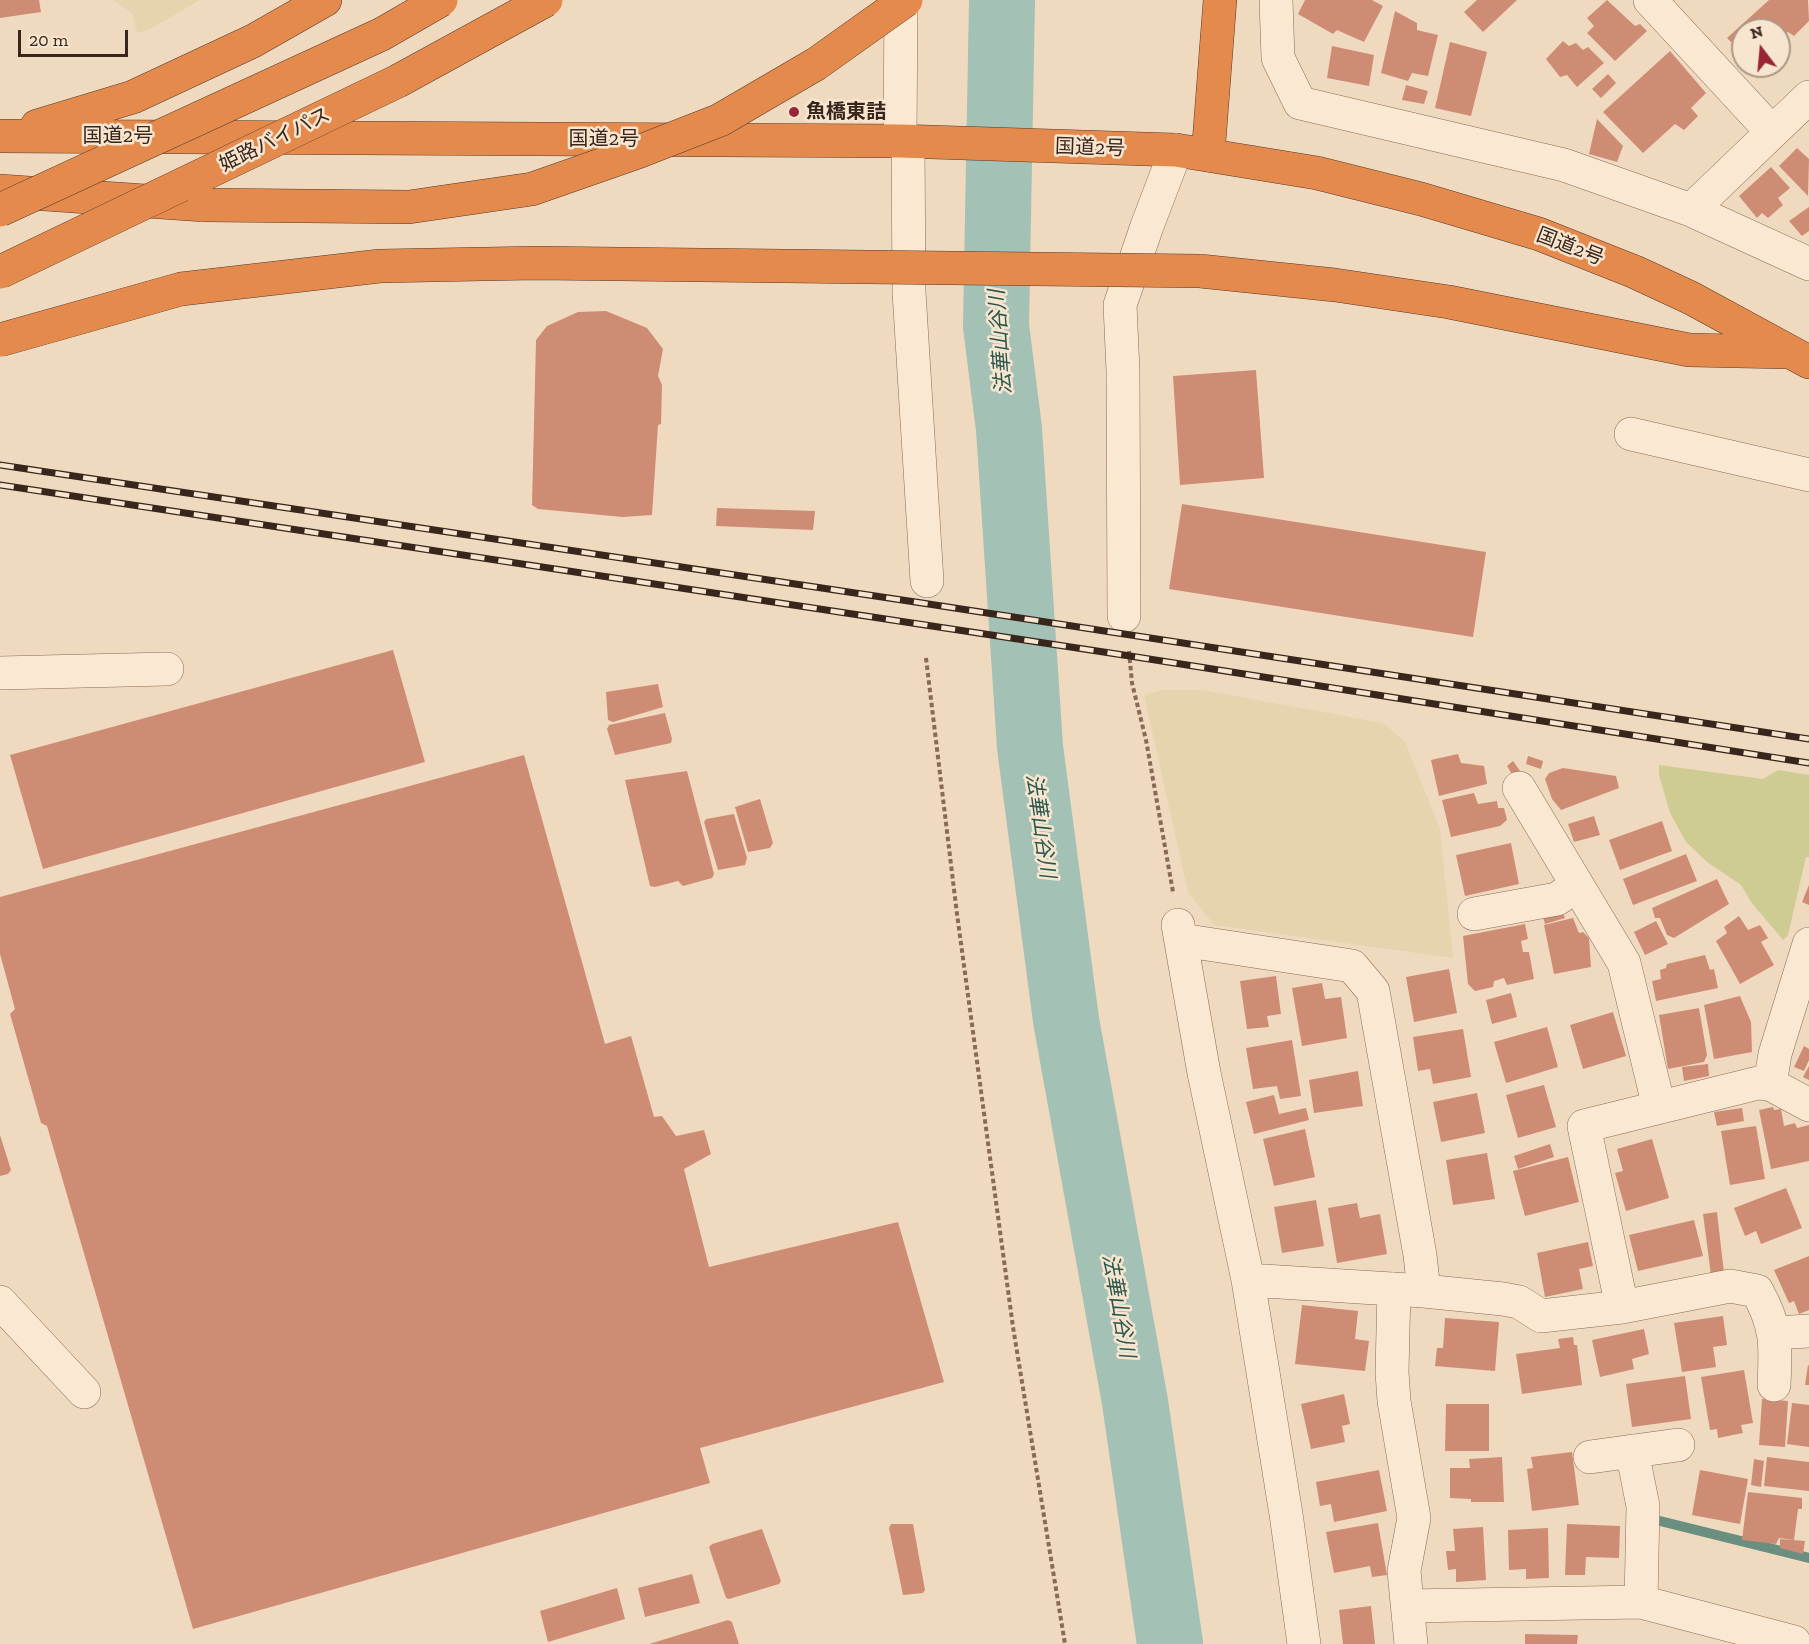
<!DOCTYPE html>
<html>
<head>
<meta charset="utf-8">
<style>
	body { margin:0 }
	#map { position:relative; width:1809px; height:1644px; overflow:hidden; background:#efdac0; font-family:"Zilla Slab",serif }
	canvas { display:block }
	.north { position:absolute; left:1731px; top:18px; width:60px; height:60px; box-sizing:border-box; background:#f7e5cf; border:2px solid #ab9887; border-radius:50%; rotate:344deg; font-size:16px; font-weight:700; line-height:24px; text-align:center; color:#38251c }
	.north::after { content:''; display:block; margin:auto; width:21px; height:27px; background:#9a2537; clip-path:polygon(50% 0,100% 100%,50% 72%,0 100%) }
	.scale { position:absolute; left:18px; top:30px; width:110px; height:27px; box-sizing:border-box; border:3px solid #38251c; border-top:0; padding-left:8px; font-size:18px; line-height:21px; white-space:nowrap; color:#38251c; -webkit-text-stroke:4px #f7e5cf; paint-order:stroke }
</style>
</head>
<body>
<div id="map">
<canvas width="1809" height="1644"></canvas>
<div class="north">N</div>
<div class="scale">20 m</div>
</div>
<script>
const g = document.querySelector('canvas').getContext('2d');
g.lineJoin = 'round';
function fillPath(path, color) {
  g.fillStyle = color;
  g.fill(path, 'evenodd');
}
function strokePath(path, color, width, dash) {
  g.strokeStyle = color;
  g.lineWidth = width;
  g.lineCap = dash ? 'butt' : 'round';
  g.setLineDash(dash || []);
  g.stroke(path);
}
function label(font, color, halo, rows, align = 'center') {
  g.font = font + ' "Zilla Slab","Noto Sans JP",serif';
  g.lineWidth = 5;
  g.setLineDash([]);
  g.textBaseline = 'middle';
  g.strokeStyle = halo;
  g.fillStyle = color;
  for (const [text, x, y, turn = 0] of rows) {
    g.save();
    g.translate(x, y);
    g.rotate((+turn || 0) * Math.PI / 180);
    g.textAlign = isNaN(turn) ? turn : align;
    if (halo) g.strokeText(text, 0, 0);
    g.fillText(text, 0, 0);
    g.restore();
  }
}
const farmland = new Path2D(`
	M113 0H200L150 29 137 33 132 13Z
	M1163 690H1202L1383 723 1405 742 1440 829 1453 958 1214 925 1188 892 1144 695Z`);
const green = new Path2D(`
	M1659 765 1763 779 1778 770 1809 775V857H1806L1788 935 1783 940 1751 902 1741 885 1707 862 1686 842 1670 813 1659 775Z`);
const stream = new Path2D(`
	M1660 1521 1809 1558`);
const river = new Path2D(`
	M1002 0 996 326 1009 429 1030 747 1066 1020 1135 1402 1170 1644`);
const building = new Path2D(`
	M0 0H39L41 12 0 18Z
	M1305 0H1372L1383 6 1364 42 1337 30 1333 34 1298 14Z
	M1477 0H1517L1483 32 1464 12Z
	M1607 0 1635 26 1640 24 1647 31 1615 61 1587 33 1594 26 1587 18Z
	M1769 0H1808L1809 21 1794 36 1788 32 1779 40V30H1743V54L1727 38Z
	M1395 11 1417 23V30L1438 35 1428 76 1412 73 1408 81 1381 73Z
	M1563 41 1569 46 1576 43 1583 50 1588 47 1604 63 1577 87 1567 75 1560 77 1546 59Z
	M1450 42 1487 52 1471 116 1435 108Z
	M1332 46 1374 55 1369 86 1327 78Z
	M1670 51 1706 93 1691 108 1698 116 1684 130 1675 124 1643 153 1603 112Z
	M1608 74 1616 83 1601 98 1592 89Z
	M1406 85 1428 91 1424 104 1402 100Z
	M1597 119 1623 146 1617 162 1589 154Z
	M1797 148 1809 159 1808 196 1779 166Z
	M1771 167 1790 188 1778 198 1783 205 1768 218 1762 213 1757 218 1739 196Z
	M1809 207V231L1802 236 1789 221Z
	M606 311 647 328 663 349 658 376 662 385 661 424 658 425 652 515 623 517 538 509 532 505 536 340 547 326 578 312Z
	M1256 370 1264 478 1180 485 1173 376Z
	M1182 504 1486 552 1473 637 1169 589Z
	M717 508 815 511 813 530 716 526Z
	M393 650 425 762 43 869 10 755Z
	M658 684 663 707 613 722 608 720 606 692Z
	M665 713 672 739 671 743 615 755 607 729 609 725Z
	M1458 754 1461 763 1484 766 1487 784 1439 796 1431 760Z
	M524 755 605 1044 631 1036 654 1117 662 1116 676 1136 704 1130 711 1154 684 1169 709 1267 898 1222 944 1382 700 1448 710 1483 193 1629 47 1126 41 1123 10 1014 15 1009 0 954V897Z
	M1528 756 1543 761 1541 769 1526 764Z
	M1513 761 1523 775 1516 781 1507 766Z
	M1563 768 1616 776 1619 788 1561 810 1552 799 1545 779 1549 773Z
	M687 771 714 874 712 878 683 886 678 881 655 887 650 886 625 780Z
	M1474 793 1478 804 1497 801 1498 808H1504L1507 820 1500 826 1451 837 1442 800Z
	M760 799 773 843 770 848 748 852 735 807Z
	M734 814 747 858 745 865 718 870 704 822 706 819Z
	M1594 816 1600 835 1574 842 1568 824Z
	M1662 821 1672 851 1620 870 1609 840Z
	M1511 843 1519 884 1465 896 1456 855Z
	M1686 854 1697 881 1633 905 1623 879Z
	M1717 879 1729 904 1674 938 1667 935 1660 918H1655L1652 908Z
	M1809 885V905L1802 902Z
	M1562 911 1565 918 1545 924 1543 917Z
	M1739 916 1748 930 1760 925 1768 938 1761 942 1774 965 1740 984 1716 941 1727 933 1724 927Z
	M1573 918 1579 933 1583 932 1589 938 1591 967 1554 974 1544 925Z
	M1656 921 1668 944 1645 955 1634 932Z
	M1525 924 1528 939 1521 941 1523 952H1529L1534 979 1507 985 1504 978 1494 981 1493 987 1475 991 1468 984 1463 936Z
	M1705 955 1710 970 1714 969 1718 988 1656 1001 1652 981 1661 979 1660 970 1666 968 1667 964Z
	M1449 969 1457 1013 1414 1022 1406 977Z
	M1276 976 1281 1014 1267 1016 1269 1027 1247 1029 1240 981Z
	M1322 983 1325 999 1341 997 1347 1038 1302 1046 1292 988Z
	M1511 993 1517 1017 1492 1024 1486 1000Z
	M1740 996 1751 1022 1752 1052 1714 1059 1704 1005Z
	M1699 1008 1707 1055 1704 1062 1668 1069 1659 1015Z
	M1613 1012 1626 1056 1583 1069 1570 1025Z
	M1547 1027 1558 1067 1506 1083 1494 1042Z
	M1463 1029 1471 1077 1433 1084 1430 1069 1418 1071 1413 1037Z
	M1292 1040 1301 1096 1280 1099 1277 1086 1253 1089 1246 1048Z
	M1804 1046 1809 1049V1060L1804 1071 1794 1067Z
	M1708 1064 1709 1076 1684 1081 1682 1067Z
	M1809 1066V1080L1803 1077Z
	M1358 1071 1363 1106 1314 1113 1309 1080Z
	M1544 1085 1556 1127 1518 1138 1506 1095Z
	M1477 1093 1485 1133 1441 1142 1433 1102Z
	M1274 1095 1279 1114 1306 1108 1309 1120 1254 1134 1246 1102Z
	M1773 1107 1774 1110 1781 1109 1784 1126 1795 1123 1797 1128 1809 1125V1161L1771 1169 1759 1110Z
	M1742 1108 1744 1121 1717 1126 1714 1112Z
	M1756 1126 1765 1179 1730 1185 1721 1131Z
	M1305 1129 1315 1177 1274 1186 1263 1139Z
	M0 1135 11 1170 8 1174 0 1176Z
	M1652 1139 1669 1198 1626 1211 1615 1173 1623 1171 1617 1149Z
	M1550 1144 1554 1157 1518 1169 1514 1156Z
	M1487 1153 1495 1199 1453 1205 1446 1160Z
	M1568 1157 1579 1202 1525 1216 1513 1171Z
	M1786 1188 1802 1228 1761 1244 1756 1231 1745 1236 1734 1208Z
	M1316 1200 1324 1246 1282 1253 1274 1207Z
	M1357 1203 1360 1218 1380 1214 1387 1254 1337 1263 1328 1208Z
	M1717 1212 1724 1273 1711 1275 1703 1214Z
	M1694 1220 1703 1256 1638 1271 1629 1235Z
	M1588 1242 1593 1266 1579 1269 1583 1289 1545 1297 1537 1253Z
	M1809 1256V1310L1799 1314 1794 1301 1789 1303 1774 1270Z
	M1302 1305 1358 1311 1355 1339 1369 1341 1365 1371 1295 1364Z
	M1723 1316 1727 1345 1713 1347 1716 1367 1682 1372 1674 1323Z
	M1445 1318 1499 1322 1495 1371 1435 1366 1437 1348H1443Z
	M1644 1329 1649 1354 1632 1359 1634 1369 1600 1377 1592 1340Z
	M1573 1337 1574 1345H1577L1582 1385 1522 1394 1516 1354 1560 1348 1558 1339Z
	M1808 1365 1809 1366V1385H1805Z
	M1744 1370 1753 1423 1741 1425 1743 1433 1718 1438 1717 1429 1710 1430 1701 1377Z
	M1685 1376 1691 1419 1632 1427 1626 1384Z
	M1344 1394 1350 1424 1342 1426 1345 1442 1311 1449 1301 1404Z
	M1762 1399 1788 1401 1785 1447 1759 1445Z
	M1792 1403 1809 1405V1447L1787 1444Z
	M1446 1404H1489V1451H1445Z
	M1572 1452 1579 1505 1532 1511 1527 1469 1533 1468 1531 1457Z
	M1502 1457 1504 1502H1471V1499L1450 1498V1468H1470L1469 1459Z
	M1767 1457 1809 1462V1491L1764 1486Z
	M1754 1459 1764 1461 1761 1487 1751 1485Z
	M1379 1470 1387 1511 1334 1522 1331 1504 1320 1506 1316 1482Z
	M1700 1470 1748 1479 1740 1524 1692 1515Z
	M1748 1492 1802 1498V1509H1798L1794 1540 1779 1538 1776 1544 1742 1540Z
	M1378 1523 1387 1575 1372 1577 1370 1566 1334 1573 1326 1532Z
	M891 1524H913L925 1590 923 1593 903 1595 889 1528Z
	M1567 1524 1620 1526 1619 1558 1586 1557 1585 1575H1565Z
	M1483 1527 1486 1580 1456 1582V1569L1448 1570 1446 1551H1455L1453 1529Z
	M1548 1528 1549 1578 1526 1579V1569L1509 1570 1508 1530Z
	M762 1529 781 1581 779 1584 729 1599 726 1598 709 1547 712 1544Z
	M1780 1539 1805 1541 1803 1554 1780 1548Z
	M692 1574 700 1603 645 1617 638 1588Z
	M617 1588 625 1619 548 1642 540 1611Z
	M1371 1606 1375 1644H1343L1339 1610Z
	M728 1620 732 1622 739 1644H649Z
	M1525 1634 1578 1635 1577 1644H1525Z`);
const path = new Path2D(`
	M1129 651 1132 683 1146 740 1173 892
	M926 658 957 914 1013 1327 1065 1644`);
const minor = new Path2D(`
	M1276 0 1278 58 1300 103 1564 165 1691 210 1809 264
	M1650 0 1772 132
	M900 141 901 0
	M908 142 909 292 927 581
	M1691 210 1809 97
	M1631 434 1809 475
	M1124 616 1123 371 1120 305 1147 226 1176 150
	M0 673 167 669
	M1519 788 1624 963 1659 1107
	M1474 914 1557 899 1577 885
	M1178 925 1204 1073 1248 1280 1286 1514 1304 1644
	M1181 940 1352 966 1373 991 1420 1255 1424 1291
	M1770 1084 1775 1054 1809 944
	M1248 1280 1424 1291 1503 1299 1519 1302 1541 1316 1622 1307 1730 1286 1757 1291C1777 1327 1776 1344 1774 1385
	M1394 1289 1392 1372 1394 1401 1414 1518 1404 1571 1411 1644
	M0 1302 84 1392
	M1622 1307 1584 1126 1758 1083 1770 1084 1809 1105
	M1775 1333 1809 1331
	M1632 1451 1643 1506 1641 1602
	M1590 1457 1678 1445
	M1408 1606 1641 1602 1794 1642 1795 1644`);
const highway = new Path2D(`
	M37 126 133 97 253 41 325 0
	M0 136 900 141 1176 150 1317 173 1421 199 1539 234 1635 272 1691 298 1809 362
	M1208 155 1220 0
	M0 191 204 205
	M1200 271 1335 285 1449 302 1689 350 1785 352`);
const rail = new Path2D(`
	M0 465 922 603 1809 739
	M0 485 1130 656 1809 763`);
const highwayBridge = new Path2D(`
	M204 205 409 207 532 189 638 152 720 120 816 64 906 0
	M0 210 382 34 441 0
	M0 272 398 81 546 0
	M0 340 181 289 380 266 536 263 1200 271`);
const markers = [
	[794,112,6,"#9a2537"]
];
const poiNames = [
	["魚橋東詰",806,112]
];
const streetNames = [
	["国道2号",118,136],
	["国道2号",604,139],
	["姫路バイパス",275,140,-26],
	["国道2号",1090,148,2],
	["国道2号",1570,247,21]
];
const waterNames = [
	["法華山谷川",1001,342,-94],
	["法華山谷川",1040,826,82],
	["法華山谷川",1118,1306,80]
];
fillPath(farmland, '#e5d4ad');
fillPath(green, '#cecc93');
strokePath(stream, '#6a8f80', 10);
strokePath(river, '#a3c1b4', 66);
fillPath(building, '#cf8c74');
strokePath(minor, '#896a57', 34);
strokePath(highway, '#56392c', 34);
strokePath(path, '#896a57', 4, [4.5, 3]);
strokePath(minor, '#fae8d3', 33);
strokePath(highway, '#e38a4c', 33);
strokePath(rail, '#38251c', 7);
strokePath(rail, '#f7e5cf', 4.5, [14]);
strokePath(highwayBridge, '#56392c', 34, []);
strokePath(highwayBridge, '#e38a4c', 33);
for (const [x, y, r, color] of markers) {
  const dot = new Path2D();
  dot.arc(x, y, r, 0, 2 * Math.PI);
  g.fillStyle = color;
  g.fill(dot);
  strokePath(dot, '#f7e5cf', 2);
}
label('bold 20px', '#38251c', '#f7e5cf', poiNames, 'left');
label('20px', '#38251c', '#f7e5cf', streetNames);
label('italic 21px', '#2b584e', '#f7e5cf', waterNames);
</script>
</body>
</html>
